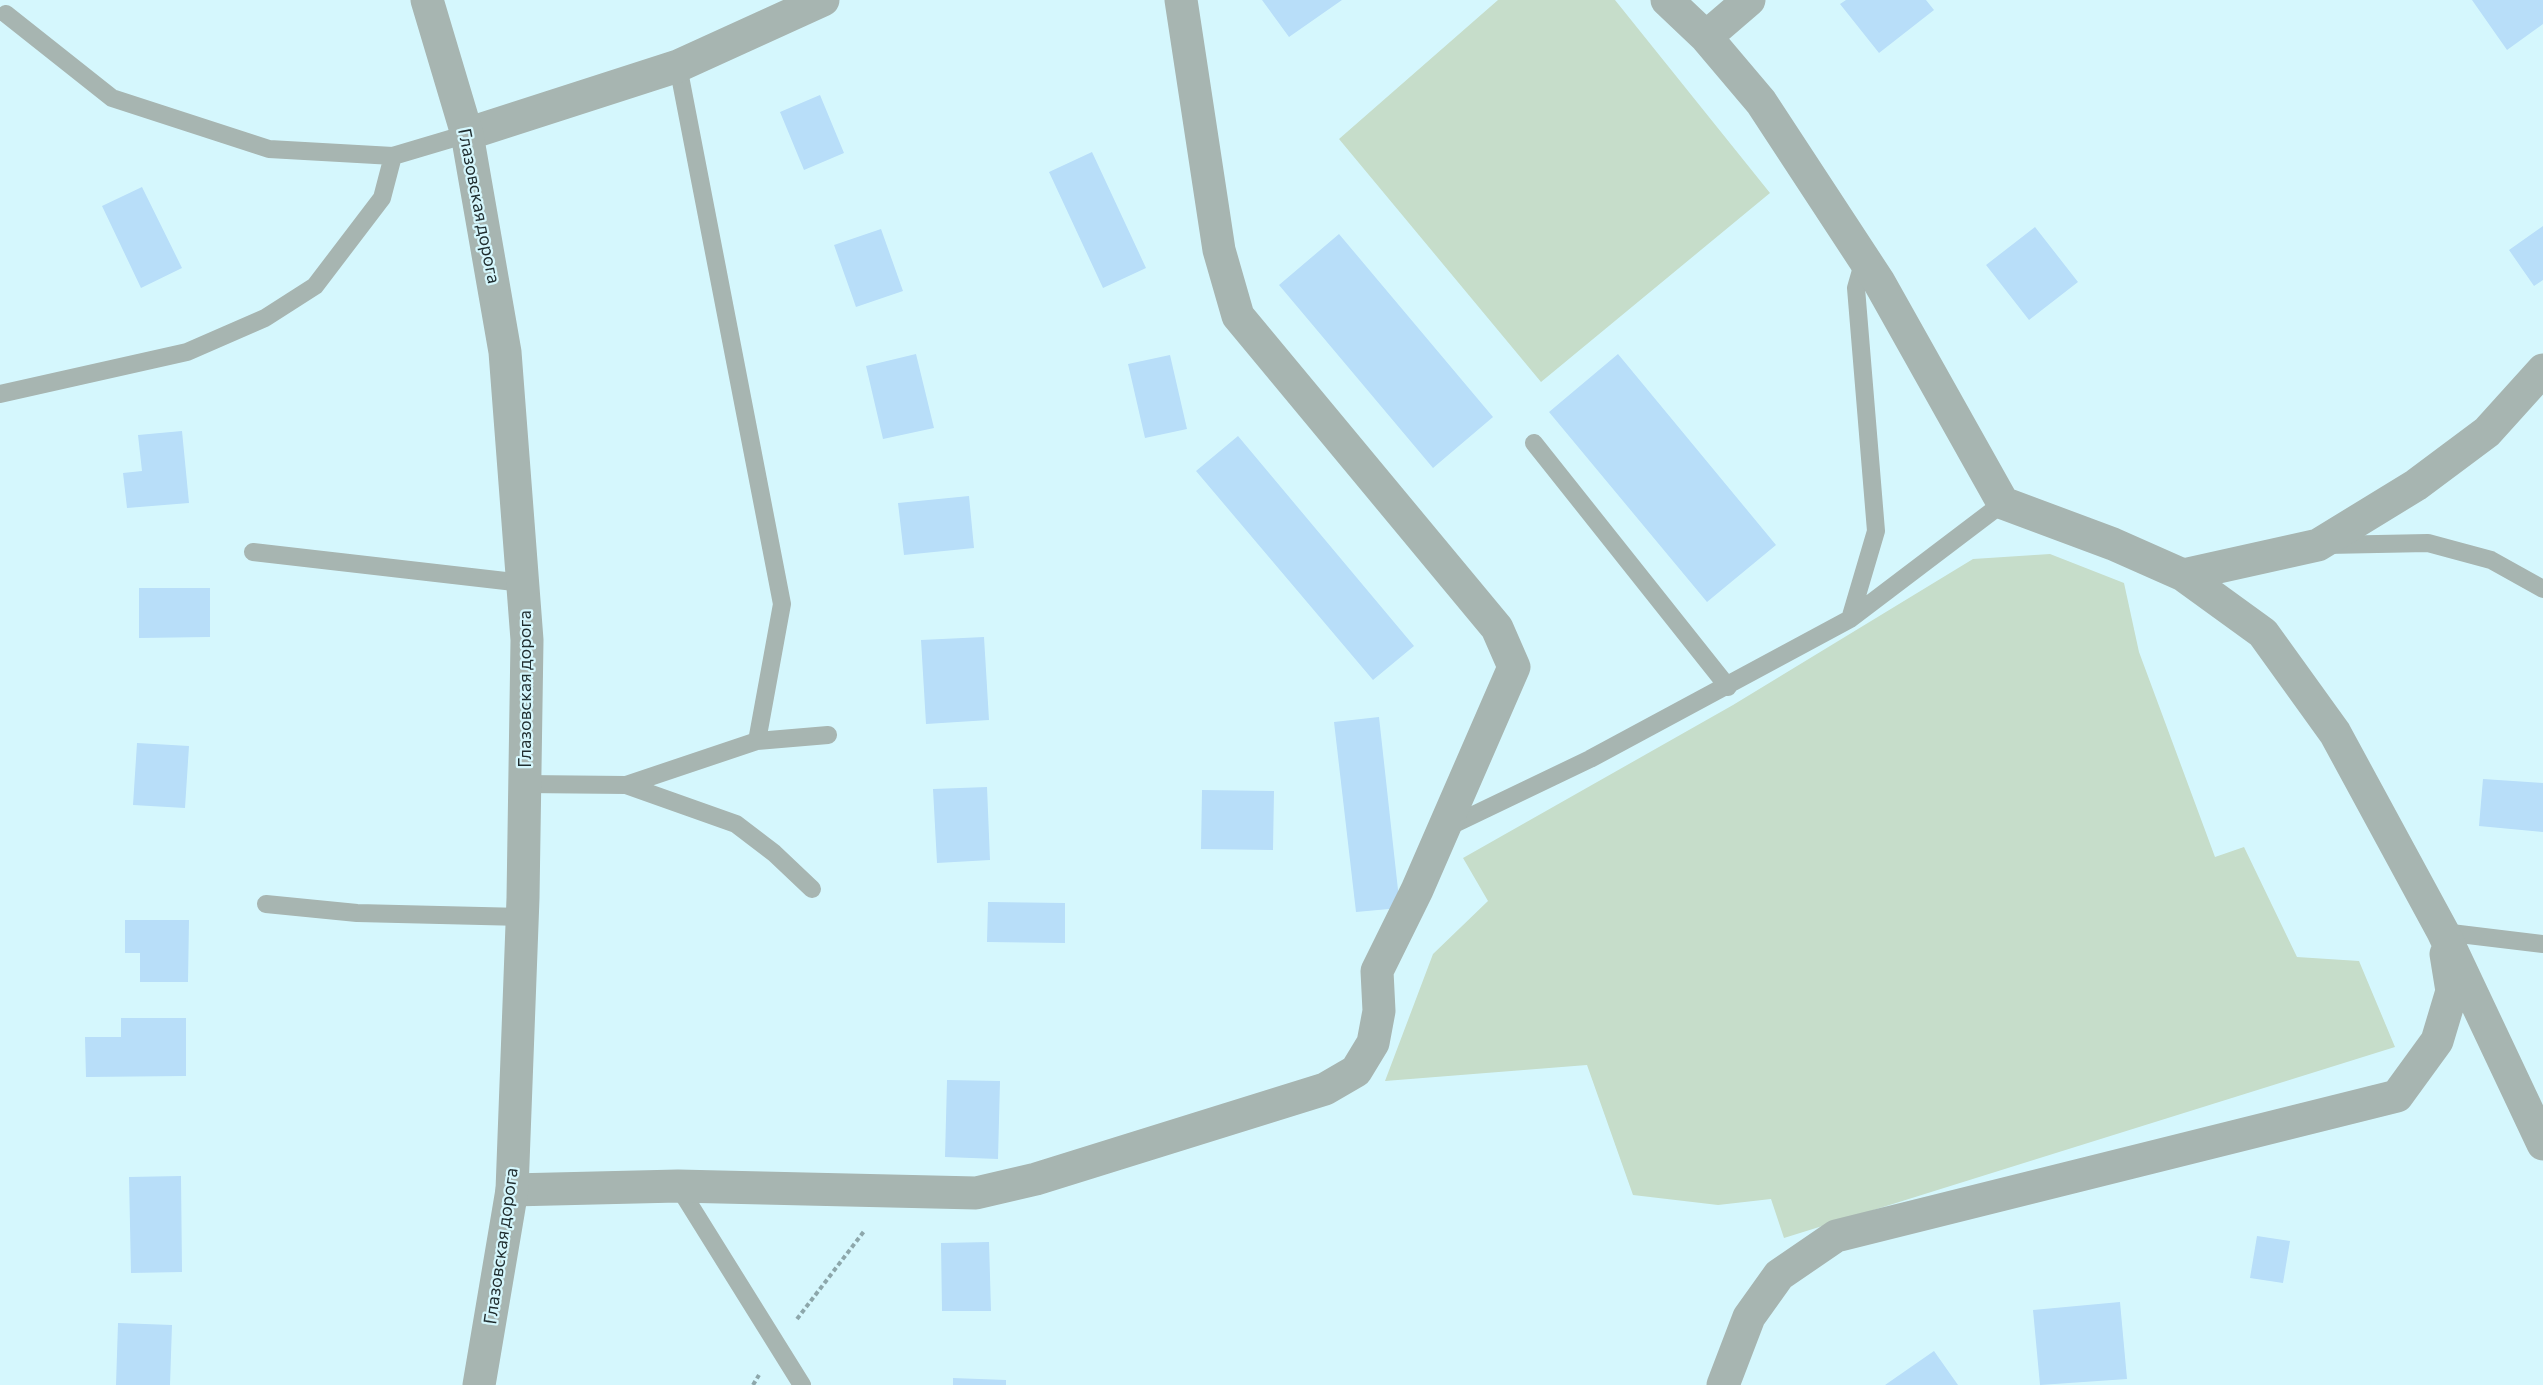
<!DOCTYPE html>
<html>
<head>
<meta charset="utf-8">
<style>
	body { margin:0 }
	canvas { display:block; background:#d5f7fd }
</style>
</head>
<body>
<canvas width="2543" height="1385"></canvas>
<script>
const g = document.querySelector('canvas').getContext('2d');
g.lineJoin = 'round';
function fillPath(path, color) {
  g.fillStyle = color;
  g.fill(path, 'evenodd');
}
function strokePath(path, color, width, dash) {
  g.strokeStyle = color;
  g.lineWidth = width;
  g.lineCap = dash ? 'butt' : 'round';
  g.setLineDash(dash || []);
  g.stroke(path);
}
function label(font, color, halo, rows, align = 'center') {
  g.font = font + ' Commissioner,sans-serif';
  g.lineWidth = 4.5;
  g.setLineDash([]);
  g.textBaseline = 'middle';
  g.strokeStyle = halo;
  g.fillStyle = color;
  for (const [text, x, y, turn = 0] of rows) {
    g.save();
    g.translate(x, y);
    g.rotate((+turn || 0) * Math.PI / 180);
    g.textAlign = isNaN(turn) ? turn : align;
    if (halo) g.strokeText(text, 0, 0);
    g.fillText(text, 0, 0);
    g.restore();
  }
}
const green = new Path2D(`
	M1498 0H1615L1770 193 1541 382 1339 139Z
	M2050 554 2124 583 2139 652 2215 857 2244 847 2297 957 2359 961 2395 1047 1784 1238 1771 1199 1718 1205 1633 1195 1587 1065 1385 1081 1433 954 1488 901 1463 858 1733 705 1973 559Z`);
const building = new Path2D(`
	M1262 0H1342L1289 37Z
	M1846 0H1926L1934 10 1879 53 1840 4Z
	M2472 0H2543V24L2507 50Z
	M820 95 844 153 804 170 780 112Z
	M1092 152 1146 268 1103 288 1049 172Z
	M142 187 182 268 141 288 102 206Z
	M2543 226V280L2534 286 2509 250Z
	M2035 227 2078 282 2029 320 1986 265Z
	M881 229 903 291 856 307 834 245Z
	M1339 234 1493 417 1433 468 1279 285Z
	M916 354 934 428 883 439 866 366Z
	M1618 354 1776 545 1707 602 1549 412Z
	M1170 355 1187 429 1145 438 1128 364Z
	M182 431 189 503 127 508 123 473 142 471 138 435Z
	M1238 436 1414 646 1373 680 1196 471Z
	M969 496 974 548 904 555 898 503Z
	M139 588H210V637L139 638Z
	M984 637 989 720 926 724 921 640Z
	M1379 717 1400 908 1356 912 1334 722Z
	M137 743 189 746 185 808 133 805Z
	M2483 779 2543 783V832L2479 826Z
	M987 787 990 860 937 863 933 789Z
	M1202 790 1274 791 1273 850 1201 849Z
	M988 902 1065 903V943L987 942Z
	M125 920H189L188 982H140V953H125Z
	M121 1018H186V1076L86 1077 85 1037H121Z
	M947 1080 1000 1081 998 1159 945 1157Z
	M181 1176 182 1272 131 1273 129 1177Z
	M2257 1236 2290 1241 2283 1283 2250 1278Z
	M989 1242 991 1311H942L941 1243Z
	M2120 1302 2127 1379 2040 1385 2033 1310Z
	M118 1323 172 1325 170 1385H116Z
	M1934 1351 1958 1385H1885Z
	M953 1378 1006 1380V1385H953Z`);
const path = new Path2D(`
	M797 1319 865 1230
	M753 1385 759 1375`);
const service = new Path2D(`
	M6 14 112 98 269 149 393 156 467 134
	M678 66 782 604 757 741
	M0 394 187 352 265 318 315 286 382 198 393 156
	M1534 443 1728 687
	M2327 545 2428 543 2491 560 2543 589
	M253 552 523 583
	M1850 619 1876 531 1856 288 1864 260
	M525 784 626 785 757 741 828 735
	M626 785 736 824 774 853 812 889
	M1444 829 1590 759 1850 619 2003 503
	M266 904 357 913 523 917
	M2443 932 2543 944
	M678 1186 802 1385`);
const minor = new Path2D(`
	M1667 0 1706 37 1761 102 1879 282 2003 503 2113 544 2183 575 2263 633 2335 733 2443 932 2543 1144
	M1706 37 1749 0
	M467 134 678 66 823 0
	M2183 575 2318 545 2416 485 2487 432 2543 370
	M512 1190 678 1186 976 1193 1036 1179 1325 1089 1356 1071 1373 1043 1379 1011 1377 971 1417 890 1514 667 1497 628 1238 316 1219 250 1181 0
	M1723 1385 1749 1317 1779 1275 1836 1236 2397 1096 2437 1041 2452 991 2446 954`);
const tertiary = new Path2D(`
	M427 0 467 134 505 352 527 640 523 898 512 1190 479 1385`);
const streetNames = [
	["Глазовская дорога",479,206,79],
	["Глазовская дорога",525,689,-90],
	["Глазовская дорога",501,1246,-82]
];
fillPath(green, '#c6ddca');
fillPath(building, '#b8def9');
strokePath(path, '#8da7ab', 4, [4.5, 3]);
strokePath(service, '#a7b5b1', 18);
strokePath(minor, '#a7b5b1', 33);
strokePath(tertiary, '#a7b5b1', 33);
label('18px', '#1f2c2e', '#d5f7fd', streetNames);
</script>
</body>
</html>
